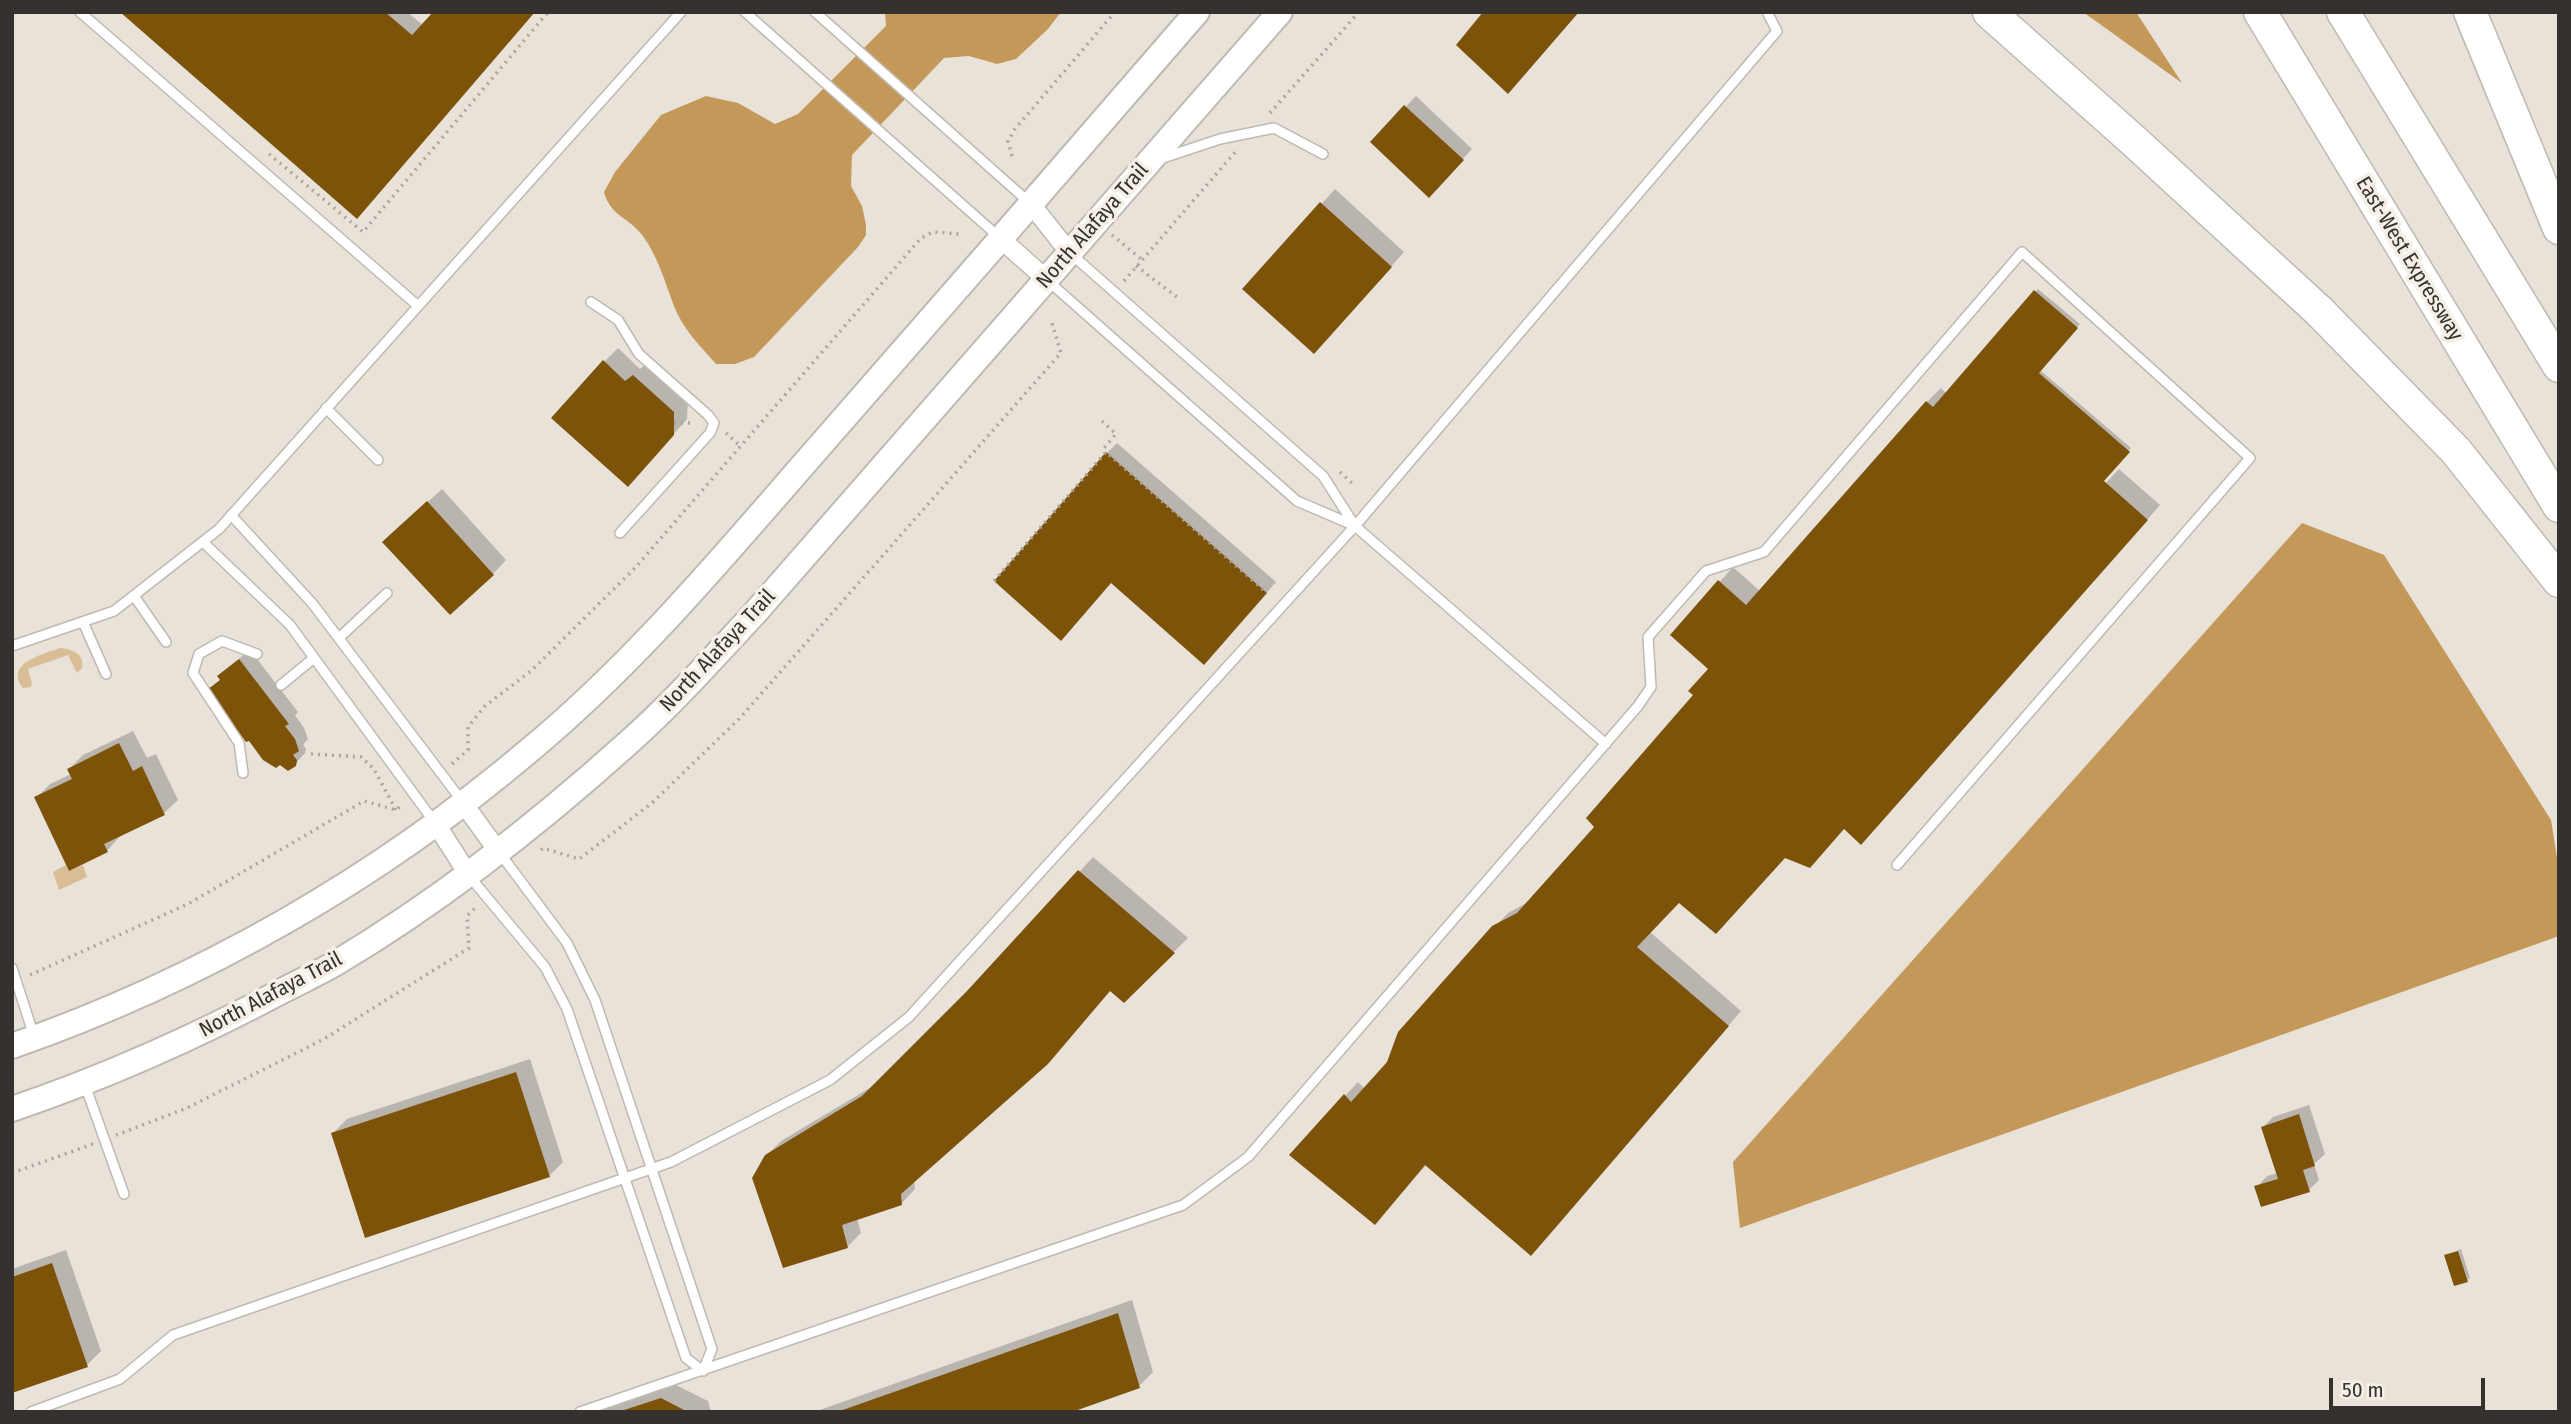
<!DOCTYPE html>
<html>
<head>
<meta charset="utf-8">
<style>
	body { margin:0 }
	#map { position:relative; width:2571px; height:1424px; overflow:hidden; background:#e8e2d9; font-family:"Fira Sans Condensed",sans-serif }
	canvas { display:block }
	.frame { position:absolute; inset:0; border:14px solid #34312e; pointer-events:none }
	.scale { position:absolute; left:2329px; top:1378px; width:156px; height:32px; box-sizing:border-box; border:4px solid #34312e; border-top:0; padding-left:9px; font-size:21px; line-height:24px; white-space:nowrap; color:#34312e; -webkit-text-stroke:5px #f5efe6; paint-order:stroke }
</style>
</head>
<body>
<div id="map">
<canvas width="2571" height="1424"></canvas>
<div class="frame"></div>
<div class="scale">50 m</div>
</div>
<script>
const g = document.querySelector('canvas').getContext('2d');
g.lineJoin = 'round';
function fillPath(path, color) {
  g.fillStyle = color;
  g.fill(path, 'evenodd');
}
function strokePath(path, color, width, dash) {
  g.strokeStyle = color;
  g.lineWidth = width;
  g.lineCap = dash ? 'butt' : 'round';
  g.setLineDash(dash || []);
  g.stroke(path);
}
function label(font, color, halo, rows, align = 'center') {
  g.font = font + ' "Fira Sans Condensed",sans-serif';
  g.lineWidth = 7;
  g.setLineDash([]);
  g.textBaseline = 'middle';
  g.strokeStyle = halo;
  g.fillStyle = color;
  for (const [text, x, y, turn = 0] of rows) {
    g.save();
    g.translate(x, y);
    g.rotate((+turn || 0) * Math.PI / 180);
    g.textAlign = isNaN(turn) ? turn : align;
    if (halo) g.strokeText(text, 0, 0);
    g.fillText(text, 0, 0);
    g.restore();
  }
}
const green = new Path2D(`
	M60 648C72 649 85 654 82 668L77 673 68 655 28 669 32 684 31 687 23 688C4 663 44 654 60 648Z
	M66 865 69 871 83 865 87 877 59 890 53 872Z`);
const water = new Path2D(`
	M885 12H1061L1048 29 1016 59 997 64 969 56 944 58 852 155 851 186 862 206 866 225V235L858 247 754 357 735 364H716C701 347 682 328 674 306 665 282 658 257 643 236 629 217 610 216 604 192L615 172 661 115 706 96 738 103 775 124 798 114 886 26Z
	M2083 12H2136L2182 83Z
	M2302 523 2384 555 2551 820 2559 870V936L1740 1228 1733 1162Z`);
const shadow = new Path2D(`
	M122 12H407L423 25 367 206Z
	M1416 96 1472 149 1439 185 1372 142Z
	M1335 189 1404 252 1328 338 1245 289Z
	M2038 289 2080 324 2040 370 2131 448 2101 483 2104 485 2119 469 2160 505 1875 829 1844 828 1785 856 1679 901 1650 932 1741 1011 1545 1240 1427 1164 1388 1209 1345 1096 1358 1082 1365 1089 1389 1063 1494 928 1508 913 1530 901 1597 827 1695 695 1710 669 1672 635 1733 567 1761 592 1927 402 1941 388 1947 394Z
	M618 348 640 369 648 362 688 398 687 419 641 471 604 362Z
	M1117 443 1276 582 1214 652 1107 453Z
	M442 489 506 560 493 574 399 528Z
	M250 650 298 712 295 715 304 728 308 739 303 745 306 749 305 753 295 764 210 690 221 679 219 676 230 666Z
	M133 731 147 758 156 754 178 800 164 813 120 836 107 851 36 798 50 784 71 774 69 769 83 755Z
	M1093 857 1188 938 1124 1001 1111 990 1047 1062 914 1180 915 1189 901 1204 857 1218 861 1233 847 1247 766 1156 781 1141 878 1083 969 992Z
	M530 1059 563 1162 549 1176 333 1133 347 1119Z
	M2309 1105 2325 1154 2314 1164 2319 1180 2309 1190 2257 1187 2267 1176 2278 1173 2263 1127 2273 1117Z
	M2461 1249 2470 1278 2467 1280 2446 1256Z
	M66 1250 101 1351 87 1365 12 1391V1269Z
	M1132 1300 1153 1372 1139 1386 1066 1412H814Z
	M676 1385 708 1401 711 1412H596Z`);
const building = new Path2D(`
	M120 12H385L412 35 433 12H535L357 219Z
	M1483 12H1579L1508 94 1456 45Z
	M1404 105 1464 160 1429 198 1370 142Z
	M1320 202 1392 267 1314 354 1242 289Z
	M2034 290 2078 328 2039 373 2130 452 2104 481 2148 520 1861 845 1844 829 1810 868 1785 858 1716 934 1679 903 1637 947 1729 1026 1531 1256 1425 1165 1375 1225 1289 1155 1344 1094 1351 1102 1387 1062 1398 1032 1492 926 1517 913 1594 827 1586 818 1693 695 1688 691 1708 669 1670 635 1718 580 1746 605 1926 401 1933 407Z
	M603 360 625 381 633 375 674 412V435L628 487 551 418Z
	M1106 452 1267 593 1204 665 1111 583 1061 641 994 581Z
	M427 501 494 575 450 615 382 542Z
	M239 659 289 724 285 726 295 739 299 751 293 755 297 760 296 766 288 771 280 765 276 768 263 760 249 741 246 742 207 690 220 680 217 676Z
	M119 743 133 771 142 766 165 815 104 844 108 852 69 871 34 797 72 779 67 769Z
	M1078 870 1175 953 1124 1003 1110 991 1048 1064 901 1194 902 1205 842 1225 848 1248 783 1268 752 1178 765 1155 862 1096 967 991Z
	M516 1072 550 1177 365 1238 331 1133Z
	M2299 1114 2315 1166 2303 1170 2310 1192 2261 1207 2254 1186 2278 1179 2261 1127Z
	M2458 1251 2468 1282 2454 1286 2444 1255Z
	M52 1263 88 1367 12 1393V1277Z
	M1118 1313 1140 1388 1072 1412H837Z
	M661 1398 688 1412H621V1411Z`);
const path = new Path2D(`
	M1270 113 1359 12
	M269 154 363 232 548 12
	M1012 156 1008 141 1015 129 1115 12
	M1112 235 1141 259
	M1136 266 1177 297
	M1124 281 1237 150
	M1102 421 1116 434 1104 448 1106 452
	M674 423H694
	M726 433 740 446
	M1340 472 1352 483
	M994 581 1106 452 1267 593
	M311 754 361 757 374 769 396 810
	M452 764 468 750V727L485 706 532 670 635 568 921 238 933 232 960 234
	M541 850 543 848 579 859 652 803 739 719 1061 353 1051 320
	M30 975 188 904 364 801 396 810 403 804
	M116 1135 187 1108 324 1039 469 948 467 916 477 906
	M12 1173 93 1144`);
const lane = new Path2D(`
	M80 12 417 305
	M745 12 1000 238
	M815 12 1031 204
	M1160 159 1220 139 1274 128 1323 154
	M1070 253 1323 476 1355 526 1606 744
	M1047 280 1297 501 1353 525
	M591 302 618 320 639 354 708 415 714 423 710 433 620 533
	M326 408 378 460
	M231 515 312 603 462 801
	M203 542 290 625 435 823
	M134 596 166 642
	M83 622 106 674
	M339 638 387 593
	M12 646 114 611 219 529 681 12
	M281 685 314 658
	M243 773 239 743 193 673 199 654 222 641 257 654
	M470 877 545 967 567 1009 686 1358 703 1371 712 1349 595 1000 567 943 499 852
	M12 968 34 1036
	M85 1085 124 1194
	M31 1412 120 1379 173 1335 671 1162 830 1080 909 1017 1355 526 1777 31 1767 12
	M580 1412 1183 1205 1248 1157 1638 706 1651 687 1648 637 1706 571 1764 552 2022 252 2250 458 1897 865`);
const street = new Path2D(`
	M1031 204 1069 252
	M1002 240 1046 279
	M463 803 498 851
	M436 824 468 874`);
const secondary = new Path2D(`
	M12 1046C201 980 379 878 531 749 638 660 727 552 818 448 945 303 1071 158 1197 12
	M12 1109C106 1077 196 1037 284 990 301 981 319 973 336 963 440 901 538 824 628 743 673 703 713 658 754 614L1280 12`);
const highway = new Path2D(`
	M1989 12 2135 142 2319 311 2456 451 2559 581
	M2260 12 2559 506
	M2343 12 2559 366
	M2470 12 2559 228`);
const streetNames = [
	["North Alafaya Trail",1093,226,-49],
	["East-West Expressway",2409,259,59],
	["North Alafaya Trail",718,651,-47],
	["North Alafaya Trail",271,995,-28]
];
fillPath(green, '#d9bd96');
fillPath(water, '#c49858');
fillPath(shadow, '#0003');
fillPath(building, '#7c5309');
strokePath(lane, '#bfb9b1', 12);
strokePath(street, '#bfb9b1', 21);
strokePath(secondary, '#bfb9b1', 28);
strokePath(highway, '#bfb9b1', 35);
strokePath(path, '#aaa59e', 3.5, [2, 5]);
strokePath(lane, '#fff', 9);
strokePath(street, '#fff', 18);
strokePath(secondary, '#fff', 24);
strokePath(highway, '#fff', 32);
label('21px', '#34312e', '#f5efe6', streetNames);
</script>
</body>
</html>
